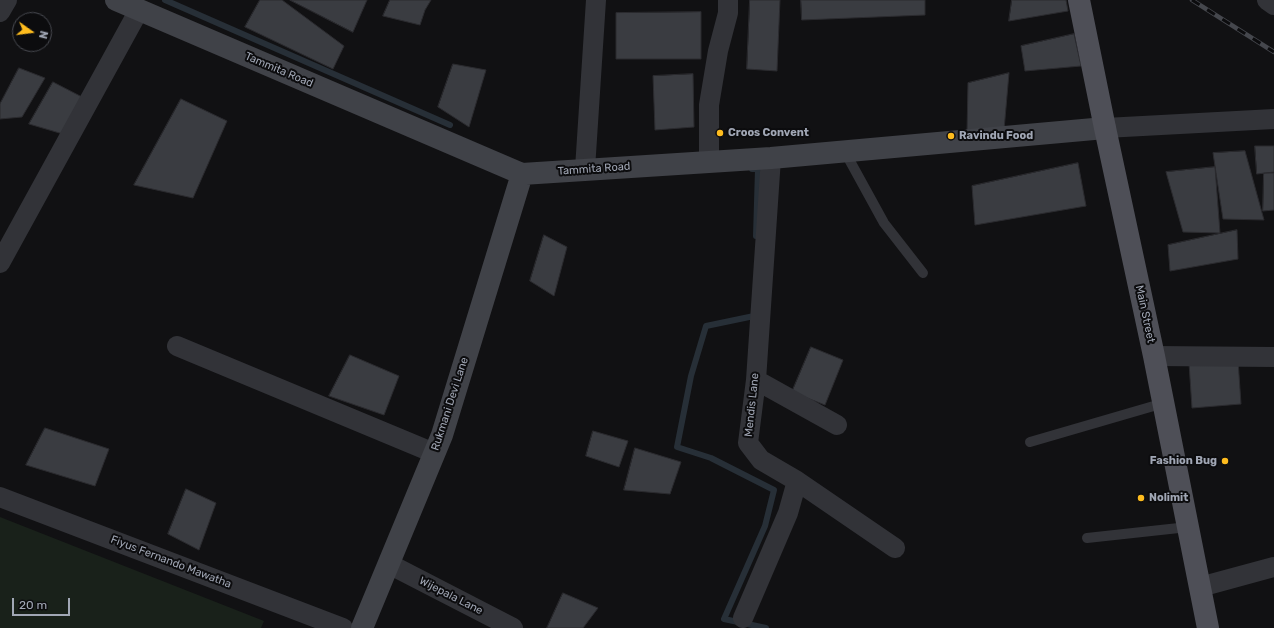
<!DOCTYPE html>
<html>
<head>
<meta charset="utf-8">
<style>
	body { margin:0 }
	#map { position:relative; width:1274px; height:628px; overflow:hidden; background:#111113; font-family:Rubik,sans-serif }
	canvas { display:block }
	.north { position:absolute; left:12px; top:12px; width:40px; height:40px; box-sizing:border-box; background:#0c0c0e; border:1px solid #484a51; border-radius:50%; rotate:104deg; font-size:11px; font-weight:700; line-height:16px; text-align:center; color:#a1a7b5 }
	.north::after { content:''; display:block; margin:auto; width:14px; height:18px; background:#febc1e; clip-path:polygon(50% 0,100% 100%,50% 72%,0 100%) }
	.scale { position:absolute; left:12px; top:598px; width:58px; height:18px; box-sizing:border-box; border:2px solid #a1a7b5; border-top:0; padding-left:5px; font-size:12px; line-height:14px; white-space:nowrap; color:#a1a7b5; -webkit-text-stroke:3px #0c0c0e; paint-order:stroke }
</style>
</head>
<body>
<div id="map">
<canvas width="1274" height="628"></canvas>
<div class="north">N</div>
<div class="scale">20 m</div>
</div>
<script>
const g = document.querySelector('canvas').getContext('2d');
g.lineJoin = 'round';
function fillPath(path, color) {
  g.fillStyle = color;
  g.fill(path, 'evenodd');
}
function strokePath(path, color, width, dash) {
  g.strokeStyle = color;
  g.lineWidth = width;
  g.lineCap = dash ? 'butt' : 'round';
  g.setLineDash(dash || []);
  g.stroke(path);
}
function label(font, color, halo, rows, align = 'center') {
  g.font = font + ' Rubik,sans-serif';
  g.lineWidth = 4;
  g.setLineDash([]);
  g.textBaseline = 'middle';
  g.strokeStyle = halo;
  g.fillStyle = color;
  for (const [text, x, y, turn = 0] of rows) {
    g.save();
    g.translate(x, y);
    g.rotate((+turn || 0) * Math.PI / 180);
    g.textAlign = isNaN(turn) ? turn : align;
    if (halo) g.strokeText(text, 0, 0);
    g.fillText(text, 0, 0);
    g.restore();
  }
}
const green = new Path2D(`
	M0 517 264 621 261 628H0Z`);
const stream = new Path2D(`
	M165 0 450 125
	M752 169H758L756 236
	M754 311V316L706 326 691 376 677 447 711 458 774 490 765 526 724 619 766 628`);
const building = new Path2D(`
	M260 0H282L344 46 333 69 245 27Z
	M290 0H367L353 32Z
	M390 0H431L425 10 420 25 383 16Z
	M750 0H780L777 71 747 69Z
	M801 0H925V15L802 20Z
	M1012 0H1066L1068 11 1009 21Z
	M701 12V59H616V13Z
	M1074 34 1081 66 1025 71 1021 46Z
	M453 64 486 70 469 127 438 107Z
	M19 68 45 78 22 117 0 119V104Z
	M1009 73 1004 130 967 132 968 83Z
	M693 74 694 127 655 130 653 76Z
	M53 82 82 97 63 134 29 124Z
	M181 99 227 121 193 198 134 185Z
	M1255 146H1274V172L1257 174Z
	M1245 151 1264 220 1223 219 1213 153Z
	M1078 163 1086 206 975 225 972 186Z
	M1215 167 1220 233 1183 232 1166 172Z
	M1264 173H1274V210L1263 211Z
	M1237 230 1238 259 1170 271 1168 245Z
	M544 235 567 247 554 296 530 281Z
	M811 347 843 360 825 405 792 392Z
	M350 355 399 376 384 415 329 396Z
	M1238 360 1241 404 1192 408 1189 363Z
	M45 428 109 449 95 486 26 465Z
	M593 431 628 441 619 467 586 456Z
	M635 448 681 462 670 494 624 490Z
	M186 489 216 503 199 550 168 534Z
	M563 593 598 608 583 628H547Z`);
const lane = new Path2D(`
	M845 152 884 223 923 273
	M1030 442 1164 403
	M1087 538 1188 527`);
const street = new Path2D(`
	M1267 0 1274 5
	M0 12 7 0
	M1105 128 1274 119
	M709 161V105L718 51 728 13V0
	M585 169 596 0
	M0 263 139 10
	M177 346 434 453
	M1154 356 1274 357
	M756 380 837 425
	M797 481 895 548
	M0 497 343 628
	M389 564 513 628
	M1200 587 1274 567
	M743 618 788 513 797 481 761 460 748 443 756 380 771 158`);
const secondary = new Path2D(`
	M116 0 522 174 771 158 1105 128
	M362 628 442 435 522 174`);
const primary = new Path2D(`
	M1079 0 1105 128 1154 356 1208 628`);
const rail = new Path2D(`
	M1192 0 1274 52`);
const markers = [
	[720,133,4,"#febc1e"],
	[951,136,4,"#febc1e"],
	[1225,461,4,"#febc1e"],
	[1141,498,4,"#febc1e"]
];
const streetNames = [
	["Tammita Road",279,70,23],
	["Tammita Road",594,169,-4],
	["Main Street",1145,314,78],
	["Rukmani Devi Lane",450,404,-72],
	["Mendis Lane",752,405,-84],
	["Fiyus Fernando Mawatha",171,562,21],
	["Wijepala Lane",451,596,27]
];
const poiNames = [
	["Croos Convent",728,133],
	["Ravindu Food",959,136],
	["Fashion Bug",1217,461,"right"],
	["Nolimit",1149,498]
];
fillPath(green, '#19211a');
strokePath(stream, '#272f37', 6);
fillPath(building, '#3a3c41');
strokePath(building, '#2b2b2f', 1);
strokePath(lane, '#323338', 10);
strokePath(street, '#323338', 20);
strokePath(secondary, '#404248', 22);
strokePath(primary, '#4e4f57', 22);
strokePath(rail, '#45474d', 4.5);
strokePath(rail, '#0c0c0e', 3, [9]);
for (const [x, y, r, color] of markers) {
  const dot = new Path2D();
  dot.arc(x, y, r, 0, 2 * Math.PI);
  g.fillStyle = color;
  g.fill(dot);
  strokePath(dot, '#0c0c0e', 1.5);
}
label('11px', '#a1a7b5', '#0c0c0e', streetNames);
label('bold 11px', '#a1a7b5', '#0c0c0e', poiNames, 'left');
</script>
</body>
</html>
